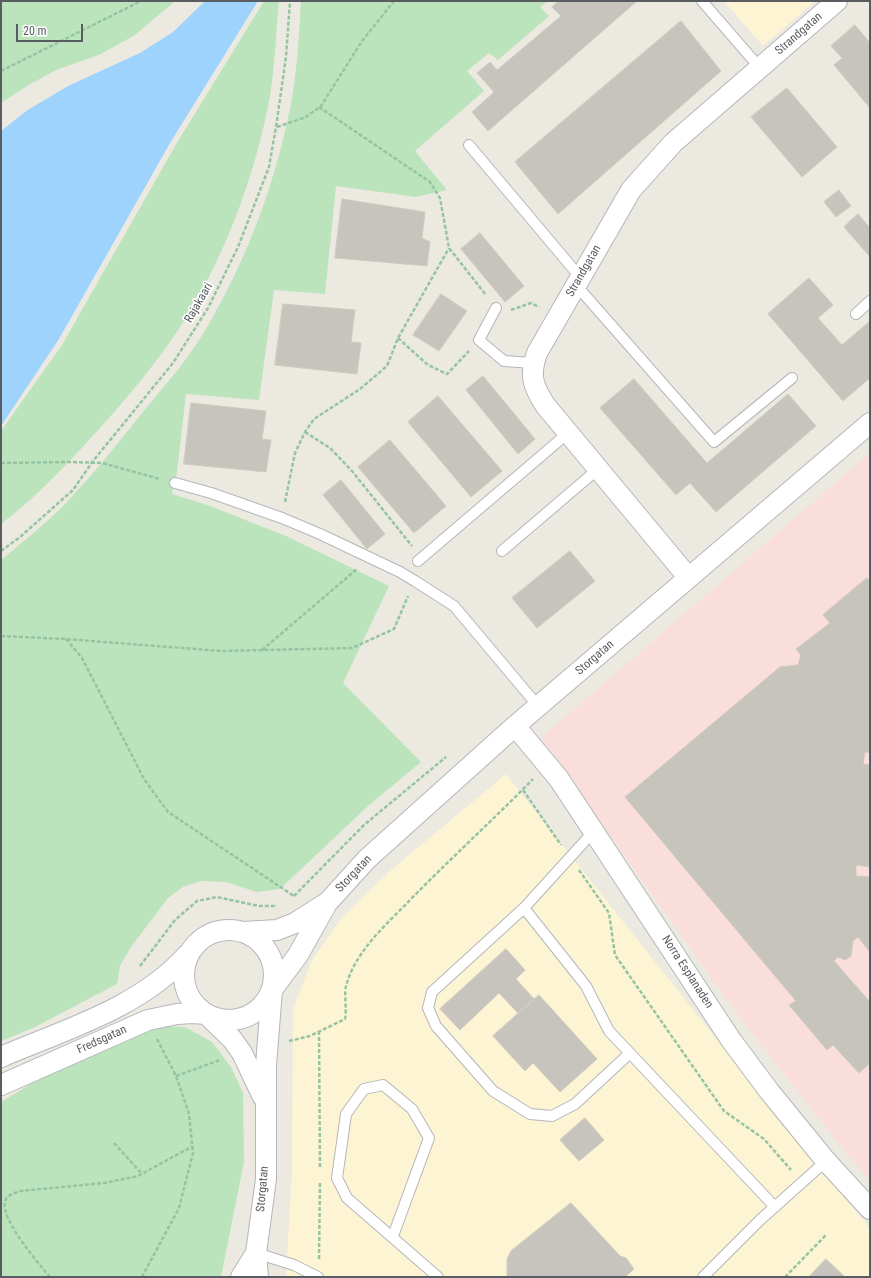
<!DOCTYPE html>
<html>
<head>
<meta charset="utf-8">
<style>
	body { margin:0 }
	#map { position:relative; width:871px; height:1278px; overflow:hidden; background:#ece9e0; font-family:"Roboto Condensed",sans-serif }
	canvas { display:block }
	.frame { position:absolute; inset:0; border:2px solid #595c61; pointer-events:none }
	.scale { position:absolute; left:16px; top:24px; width:67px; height:18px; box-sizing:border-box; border:2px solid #595c61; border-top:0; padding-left:5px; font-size:12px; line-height:14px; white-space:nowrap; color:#595c61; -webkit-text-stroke:3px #fff; paint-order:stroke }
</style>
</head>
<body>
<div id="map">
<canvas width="871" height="1278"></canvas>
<div class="frame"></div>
<div class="scale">20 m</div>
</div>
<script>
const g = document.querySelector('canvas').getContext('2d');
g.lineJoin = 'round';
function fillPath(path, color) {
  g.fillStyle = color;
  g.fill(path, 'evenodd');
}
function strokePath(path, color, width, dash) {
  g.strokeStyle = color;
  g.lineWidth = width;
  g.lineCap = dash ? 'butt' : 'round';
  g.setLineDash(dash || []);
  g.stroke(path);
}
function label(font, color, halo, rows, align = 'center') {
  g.font = font + ' "Roboto Condensed",sans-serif';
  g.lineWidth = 3.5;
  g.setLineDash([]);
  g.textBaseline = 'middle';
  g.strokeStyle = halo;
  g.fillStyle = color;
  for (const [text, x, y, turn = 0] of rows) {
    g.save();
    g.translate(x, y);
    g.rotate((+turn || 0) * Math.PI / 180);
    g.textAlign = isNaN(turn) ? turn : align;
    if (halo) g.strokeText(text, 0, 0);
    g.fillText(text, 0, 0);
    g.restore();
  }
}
const commercial = new Path2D(`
	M724 1H815L763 46Z
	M506 774 813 1161 870 1228V1277H286L292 1168 293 1009 312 960 341 919 391 870Z`);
const medical = new Path2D(`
	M870 453V1181L845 1152 729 1003 541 738Z`);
const green = new Path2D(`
	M1 1H175L135 35 99 55 56 70 27 86 1 103Z
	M264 1H279C276 33 275 64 270 96 257 167 231 240 195 303 169 348 135 389 100 428 69 462 38 496 1 524V431L62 345 175 146Z
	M301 1H548L540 7 549 16 498 60 489 53 467 71 484 91 415 151 447 190 416 197 336 186 325 294 274 290 259 400 186 394 177 472 172 494 210 506 286 536 389 586 343 683 421 762 367 807 280 889 257 892 226 882 201 881 183 887 168 898 131 947 120 966 117 984 33 1028 1 1041V560C20 544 40 528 58 511 90 479 118 443 146 408 166 384 188 359 204 332 245 264 274 187 290 109 297 73 299 37 301 1Z
	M157 1026 185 1027 212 1042 231 1067 243 1093 244 1162 221 1277H1V1102L34 1082Z`);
const water = new Path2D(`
	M205 1H258L170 143 59 339 1 426V131L26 111 68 86 140 53 173 32Z`);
const building = new Path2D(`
	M559 1H637L488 131 472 112 494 92 477 73 490 62 497 70 561 16 552 7Z
	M681 21 721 71 558 214 515 162Z
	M855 25 870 43V108L834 65 842 58 831 46Z
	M787 88 837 147 802 177 751 117Z
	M839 190 851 206 836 217 824 202Z
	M342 199 425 212 422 238 430 242 427 266 335 258Z
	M858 214 870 228V257L844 227Z
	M480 233 524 286 505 302 461 249Z
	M809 278 833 305 818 318 842 345 870 321V378L843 401 768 314Z
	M441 294 467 311 439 351 413 335Z
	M283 304 355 310 351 342 361 343 357 374 275 365Z
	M483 376 535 439 518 454 466 390Z
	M634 379 707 463 788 394 816 426 716 512 690 483 676 495 600 408Z
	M438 396 502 471 471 497 408 422Z
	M191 403 266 411 262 439 271 440 266 472 184 464Z
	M390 440 446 506 414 533 358 467Z
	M341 480 385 534 367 549 323 495Z
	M570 551 595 581 537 628 512 598Z
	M867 578 870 582V753L865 752 863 764 870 765V867L856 865V876L870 877V952L858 937 853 941 851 956 845 960 838 957 834 961 870 1002V1063L859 1073 833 1045 827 1050 789 1005 796 1001 625 797 780 667 798 665 801 655 796 649 830 623 823 615Z
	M506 949 525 970 516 979 534 999 518 1013 499 993 460 1030 440 1009Z
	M539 995 597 1059 560 1092 533 1063 525 1071 493 1036Z
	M585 1118 604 1140 579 1161 560 1140Z
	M571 1203 620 1256 626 1258 634 1269 625 1277H507V1259L511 1251Z
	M826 1259 845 1277H809Z`);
const path = new Path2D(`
	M1 71 141 1
	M319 107 430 182 440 198 449 248 486 295
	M277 127 306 117 321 106 362 41 394 1
	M511 310 531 303 539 307
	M398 338 428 365 447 374 469 351
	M305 432 330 448 352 471 412 546
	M1 463 69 462 102 463 160 479
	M285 502 295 453 305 432 314 419 360 389 387 366 398 338 449 248
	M1 551 20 537 73 490 93 461 173 363 208 308 238 247 269 167 276 127 286 57 290 1
	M1 636 65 639 222 651 352 648 394 629 408 596
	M66 639 82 658 144 779 168 812 294 896
	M262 650 357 569
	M523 790 561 845
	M579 870 609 913 615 955 724 1111 764 1139 791 1170
	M294 896 364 825 446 757
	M140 966 175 920 197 901 217 897 259 906H277
	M319 1031 320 1169
	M289 1041 310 1036 345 1019C347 1009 344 993 346 986 356 950 386 925 411 899 451 858 493 820 533 779
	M176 1076 220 1060
	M114 1143 142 1174
	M319 1259 320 1182
	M50 1277C39 1264 0 1219 5 1201 7 1195 15 1193 20 1191L104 1183 138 1176 193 1146
	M142 1277 179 1208 193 1153 189 1114 176 1076 157 1039
	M785 1277 826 1235`);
const service = new Path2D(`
	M702 1 760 68
	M469 145 580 277
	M576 285 714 442 792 378
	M496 308 479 340 504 361 533 363
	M856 314 870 301
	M175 483 211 493 282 518 320 534 400 572 415 581 454 606 538 706
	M502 551 598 469
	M418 561 568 433
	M594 831 524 908 432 992 428 1008 436 1026 493 1091 530 1114 552 1116 575 1104 630 1053
	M524 908 586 986 609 1031 775 1207
	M393 1236 429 1138 412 1109 383 1085 364 1089 346 1114 337 1178 347 1198 438 1277
	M256 1253 294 1265 318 1277
	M703 1277 760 1220 826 1161`);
const minor = new Path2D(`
	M688 577 545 405C533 386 529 376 537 353L631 190 673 143 837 1
	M515 726 559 779 731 1040 769 1091 826 1161 870 1209
	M184 975a45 45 0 1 1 90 0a45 45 0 1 1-90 0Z
	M244 932 277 930 295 923 328 902 367 859 515 726 870 423
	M1 1057C66 1029 140 1008 188 954
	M1 1085 148 1020 177 1014 192 1013 206 1014 232 1039 242 1053 263 1097
	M241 1277 256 1253
	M258 1277 256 1253 266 1179V1065L272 990 298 955 326 905`);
const streetNames = [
	["Strandgatan",799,34,-41],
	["Strandgatan",584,271,-60],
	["Rajakaari",199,303,-60],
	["Storgatan",595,658,-41],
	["Storgatan",354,874,-46],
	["Norra Esplanaden",687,972,57],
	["Fredsgatan",102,1040,-24],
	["Storgatan",263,1189,-85]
];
fillPath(commercial, '#fdf4d4');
fillPath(medical, '#fadedb');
fillPath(green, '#bce4bc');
fillPath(water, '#9ed3fe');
fillPath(building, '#c6c4bd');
strokePath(building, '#d0cbbe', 1);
strokePath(service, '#b3b6bb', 12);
strokePath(minor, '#b3b6bb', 22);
strokePath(path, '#95c4a3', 2.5, [4, 2]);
strokePath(service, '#fff', 10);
strokePath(minor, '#fff', 20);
label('12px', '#595c61', '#fff', streetNames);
</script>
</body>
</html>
